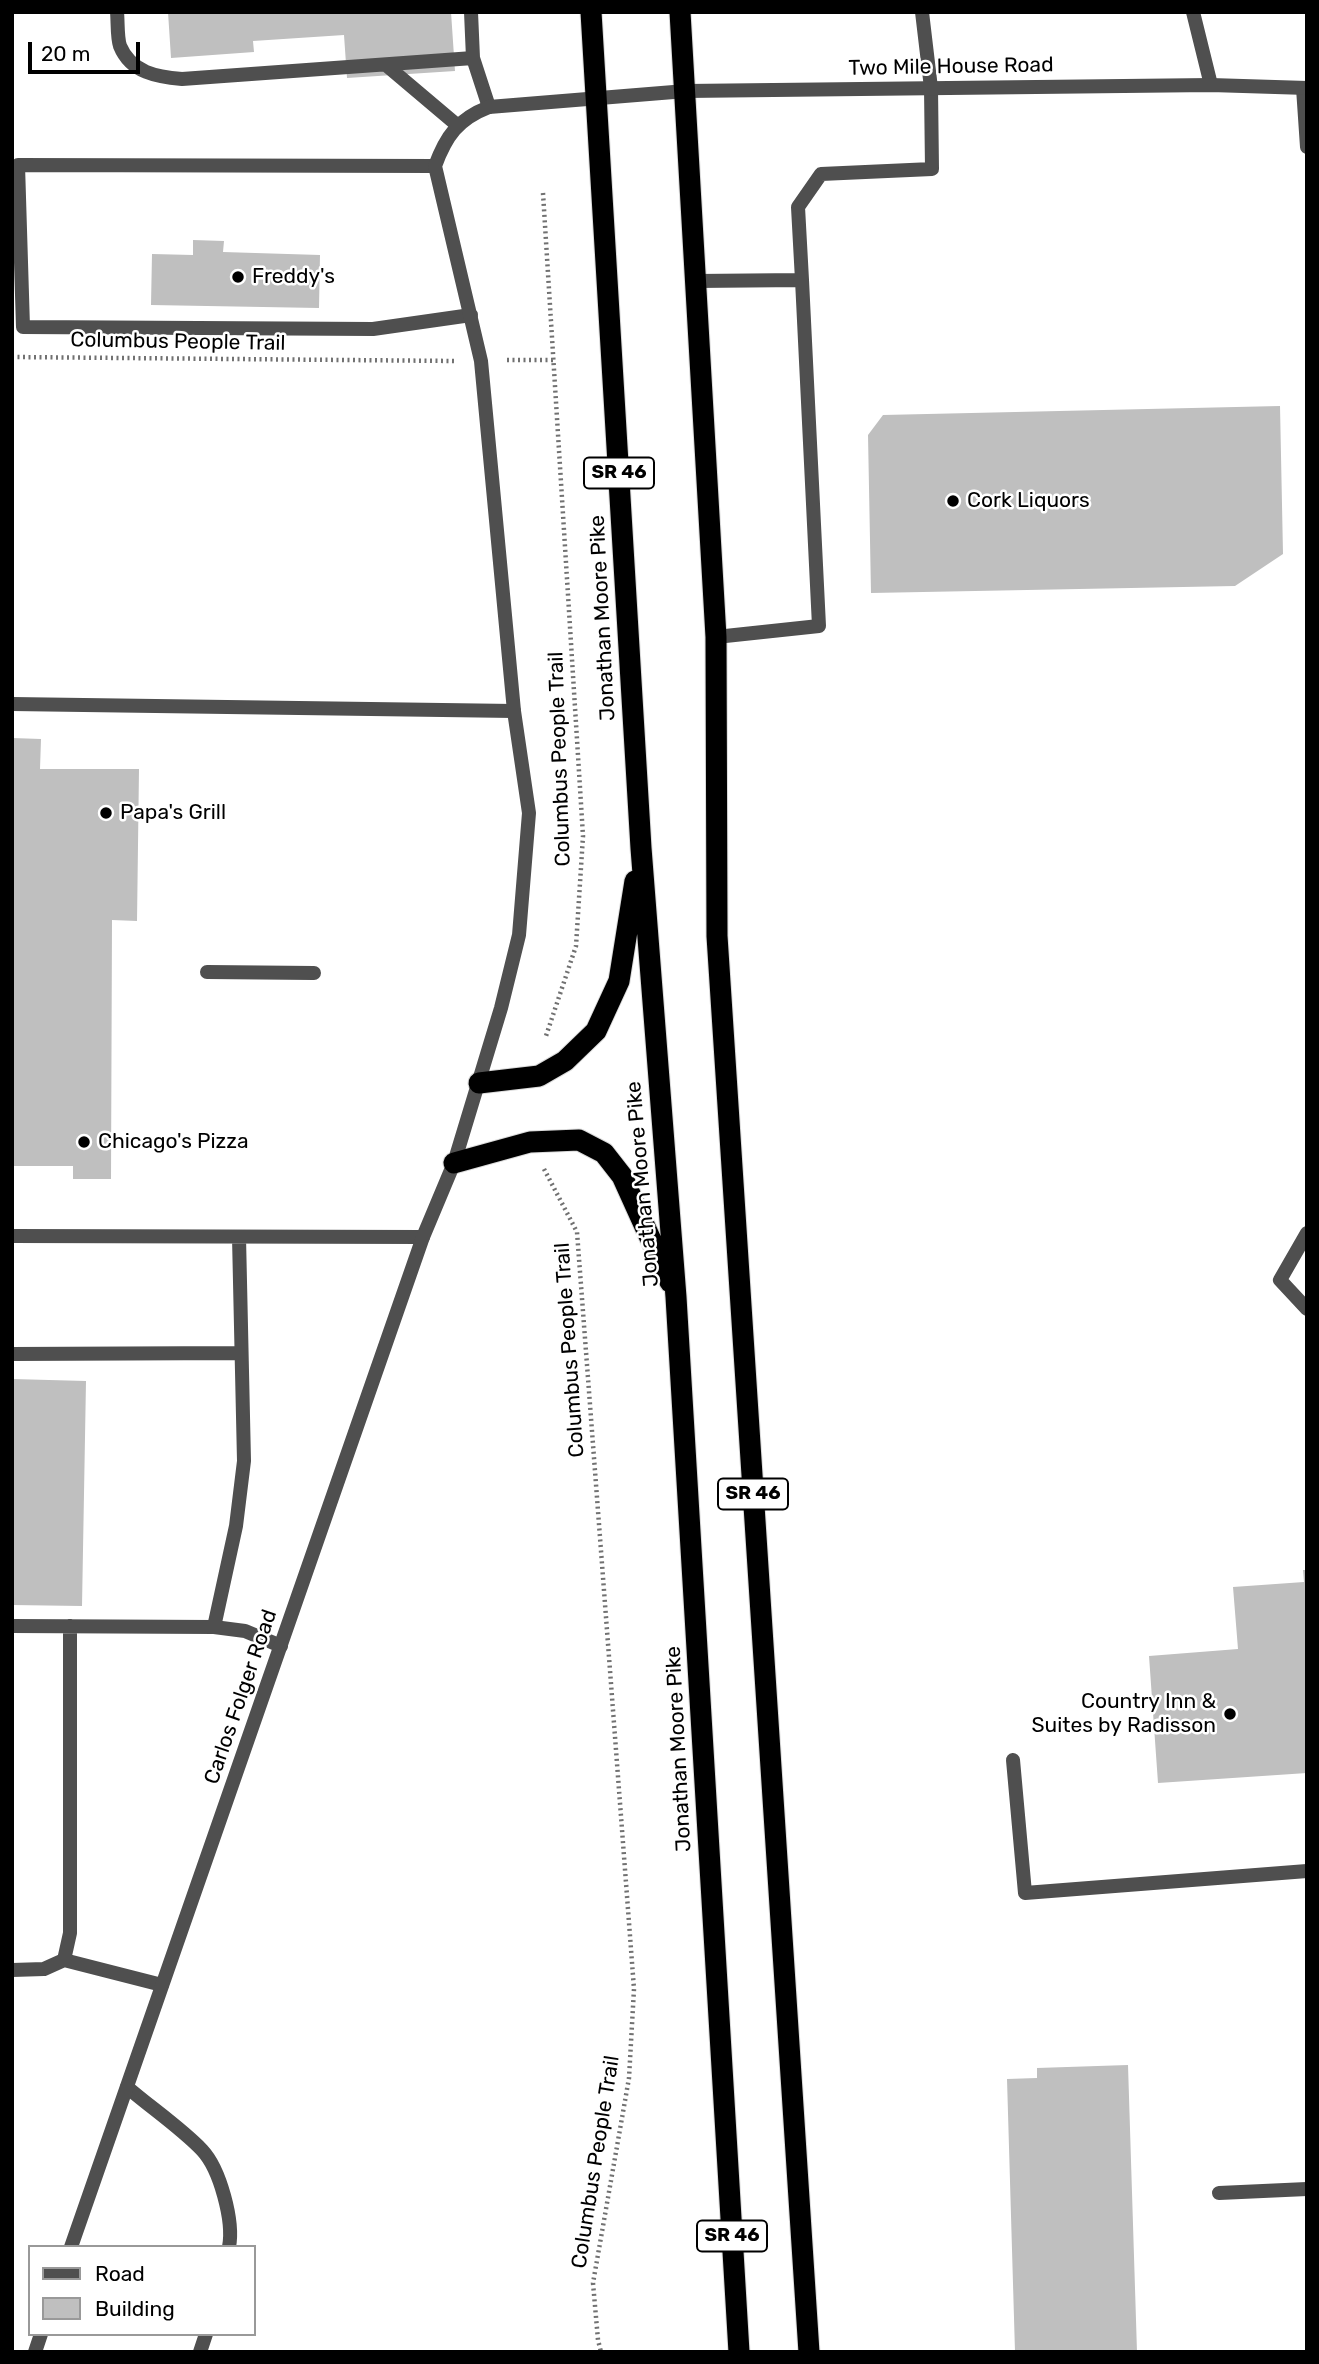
<!DOCTYPE html>
<html>
<head>
<meta charset="utf-8">
<style>
	body { margin:0 }
	#map { position:relative; width:1319px; height:2364px; overflow:hidden; background:#fff; font-family:Rubik,sans-serif }
	canvas { display:block }
	.frame { position:absolute; inset:0; border:14px solid #000; pointer-events:none }
	.legend { position:absolute; left:28px; top:2245px; width:228px; height:91px; box-sizing:border-box; background:#fff; border:2px solid #999; margin:0; padding:9px 12px; list-style:none; font-size:21px; color:#000 }
	.legend li { display:flex; align-items:center; gap:14px; height:35px }
	.legend b { width:35px; border:2px solid #999 }
	.scale { position:absolute; left:28px; top:42px; width:112px; height:32px; box-sizing:border-box; border:4px solid #000; border-top:0; padding-left:9px; font-size:21px; line-height:24px; white-space:nowrap; color:#000; -webkit-text-stroke:5px #fff; paint-order:stroke }
</style>
</head>
<body>
<div id="map">
<canvas width="1319" height="2364"></canvas>
<div class="frame"></div>
<ul class="legend">
<li><b style="height:9px;background:#4f4f4f"></b>Road</li>
<li><b style="height:19px;background:#bfbfbf"></b>Building</li>
</ul>
<div class="scale">20 m</div>
</div>
<script>
const g = document.querySelector('canvas').getContext('2d');
g.lineJoin = 'round';
function fillPath(path, color) {
  g.fillStyle = color;
  g.fill(path, 'evenodd');
}
function strokePath(path, color, width, dash) {
  g.strokeStyle = color;
  g.lineWidth = width;
  g.lineCap = dash ? 'butt' : 'round';
  g.setLineDash(dash || []);
  g.stroke(path);
}
function label(font, color, halo, rows, align = 'center') {
  g.font = font + ' Rubik,sans-serif';
  g.lineWidth = 5;
  g.setLineDash([]);
  g.textBaseline = 'middle';
  g.strokeStyle = halo;
  g.fillStyle = color;
  for (const [text, x, y, turn = 0] of rows) {
    g.save();
    g.translate(x, y);
    g.rotate((+turn || 0) * Math.PI / 180);
    g.textAlign = isNaN(turn) ? turn : align;
    if (halo) g.strokeText(text, 0, 0);
    g.fillText(text, 0, 0);
    g.restore();
  }
}
const building = new Path2D(`
	M168 12H451L455 71 347 78 344 35 253 41 254 52 171 58Z
	M193 240 224 241 223 252 320 255 319 308 151 305 152 254 193 255Z
	M1280 406 1283 554 1235 586 871 593 868 435 883 415Z
	M12 738 41 739 40 769H139L137 921 112 920 111 1179H73V1166H12Z
	M12 1379 86 1381 82 1606 12 1605Z
	M1303 1570H1307V1773L1158 1783 1149 1656 1238 1649 1233 1587 1304 1582Z
	M1128 2065 1137 2352H1015L1007 2079 1037 2078V2068Z`);
const path = new Path2D(`
	M543 193 583 836 576 946 546 1036
	M12 357 456 361
	M507 360H553
	M544 1169 577 1232 634 1989 629 2078 593 2283 598 2340 601 2352`);
const lane = new Path2D(`
	M117 12C118 22 117 37 120 46 131 73 158 77 182 79L473 58
	M471 12 473 58 489 107
	M1193 12 1211 85
	M386 65 457 125
	M1303 88 1307 147
	M435 166 18 165 23 327 373 329 471 315
	M802 280 798 207 821 174 932 169 931 88 922 12
	M696 281 802 280 819 626 716 637
	M12 704 514 711
	M207 972 314 973
	M12 1236 423 1237
	M12 1354 241 1353
	M12 1626 214 1627 245 1631 281 1646
	M214 1627 236 1526 244 1461 239 1237
	M1013 1760 1025 1893 1307 1871
	M64 1960 162 1985
	M12 1970 44 1969 64 1960 70 1933V1626
	M127 2087C150 2107 181 2128 202 2150 220 2169 234 2221 229 2247
	M1219 2193 1307 2189
	M200 2352 206 2334`);
const street = new Path2D(`
	M1307 1233 1280 1280 1307 1309
	M71 2247 423 1237 454 1163 501 1008 519 935 529 813 514 711 481 361 435 166C446 136 458 119 489 107L686 91 1211 85 1307 88
	M35 2352 41 2334`);
const highway = new Path2D(`
	M591 12 641 848 676 1297 739 2352
	M680 12 716 637 717 936 809 2352
	M479 1083 539 1076 565 1061 596 1031 619 981 635 881
	M454 1163 530 1142 579 1140 604 1153 622 1176 670 1282`);
const markers = [
	[238,277,7,"#000"],
	[953,501,7,"#000"],
	[106,813,7,"#000"],
	[84,1142,7,"#000"],
	[1230,1714,7,"#000"]
];
const shields = [
	[619,473,70],
	[753,1494,70],
	[732,2236,70]
];
const shieldNames = [
	["SR 46",619,473],
	["SR 46",753,1494],
	["SR 46",732,2236]
];
const streetNames = [
	["Two Mile House Road",951,67,-1],
	["Columbus People Trail",178,342,1],
	["Jonathan Moore Pike",603,618,-93],
	["Columbus People Trail",560,759,-92],
	["Jonathan Moore Pike",643,1184,-95],
	["Columbus People Trail",570,1350,-94],
	["Carlos Folger Road",241,1697,-71],
	["Jonathan Moore Pike",679,1749,-93],
	["Columbus People Trail",596,2162,-81]
];
const poiNames = [
	["Freddy's",252,277],
	["Cork Liquors",967,501],
	["Papa's Grill",120,813],
	["Chicago's Pizza",98,1142],
	["Country Inn &",1216,1702,"right"],
	["Suites by Radisson",1216,1726,"right"]
];
fillPath(building, '#bfbfbf');
strokePath(highway, '#dbdbdb', 23);
strokePath(path, '#717171', 4.5, [2, 3.5]);
strokePath(lane, '#4f4f4f', 14);
strokePath(street, '#4f4f4f', 14);
strokePath(highway, '#000', 21);
for (const [x, y, r, color] of markers) {
  const dot = new Path2D();
  dot.arc(x, y, r, 0, 2 * Math.PI);
  g.fillStyle = color;
  g.fill(dot);
  strokePath(dot, '#fff', 2.5);
}
for (const [x, y, w] of shields) {
  const box = new Path2D();
  box.roundRect(x - w / 2, y - 15.5, w, 31, 5);
  g.fillStyle = '#fff';
  g.fill(box);
  strokePath(box, '#000', 2);
}
label('bold 19px', '#000', null, shieldNames);
label('21px', '#000', '#fff', streetNames);
label('21px', '#000', '#fff', poiNames, 'left');
</script>
</body>
</html>
